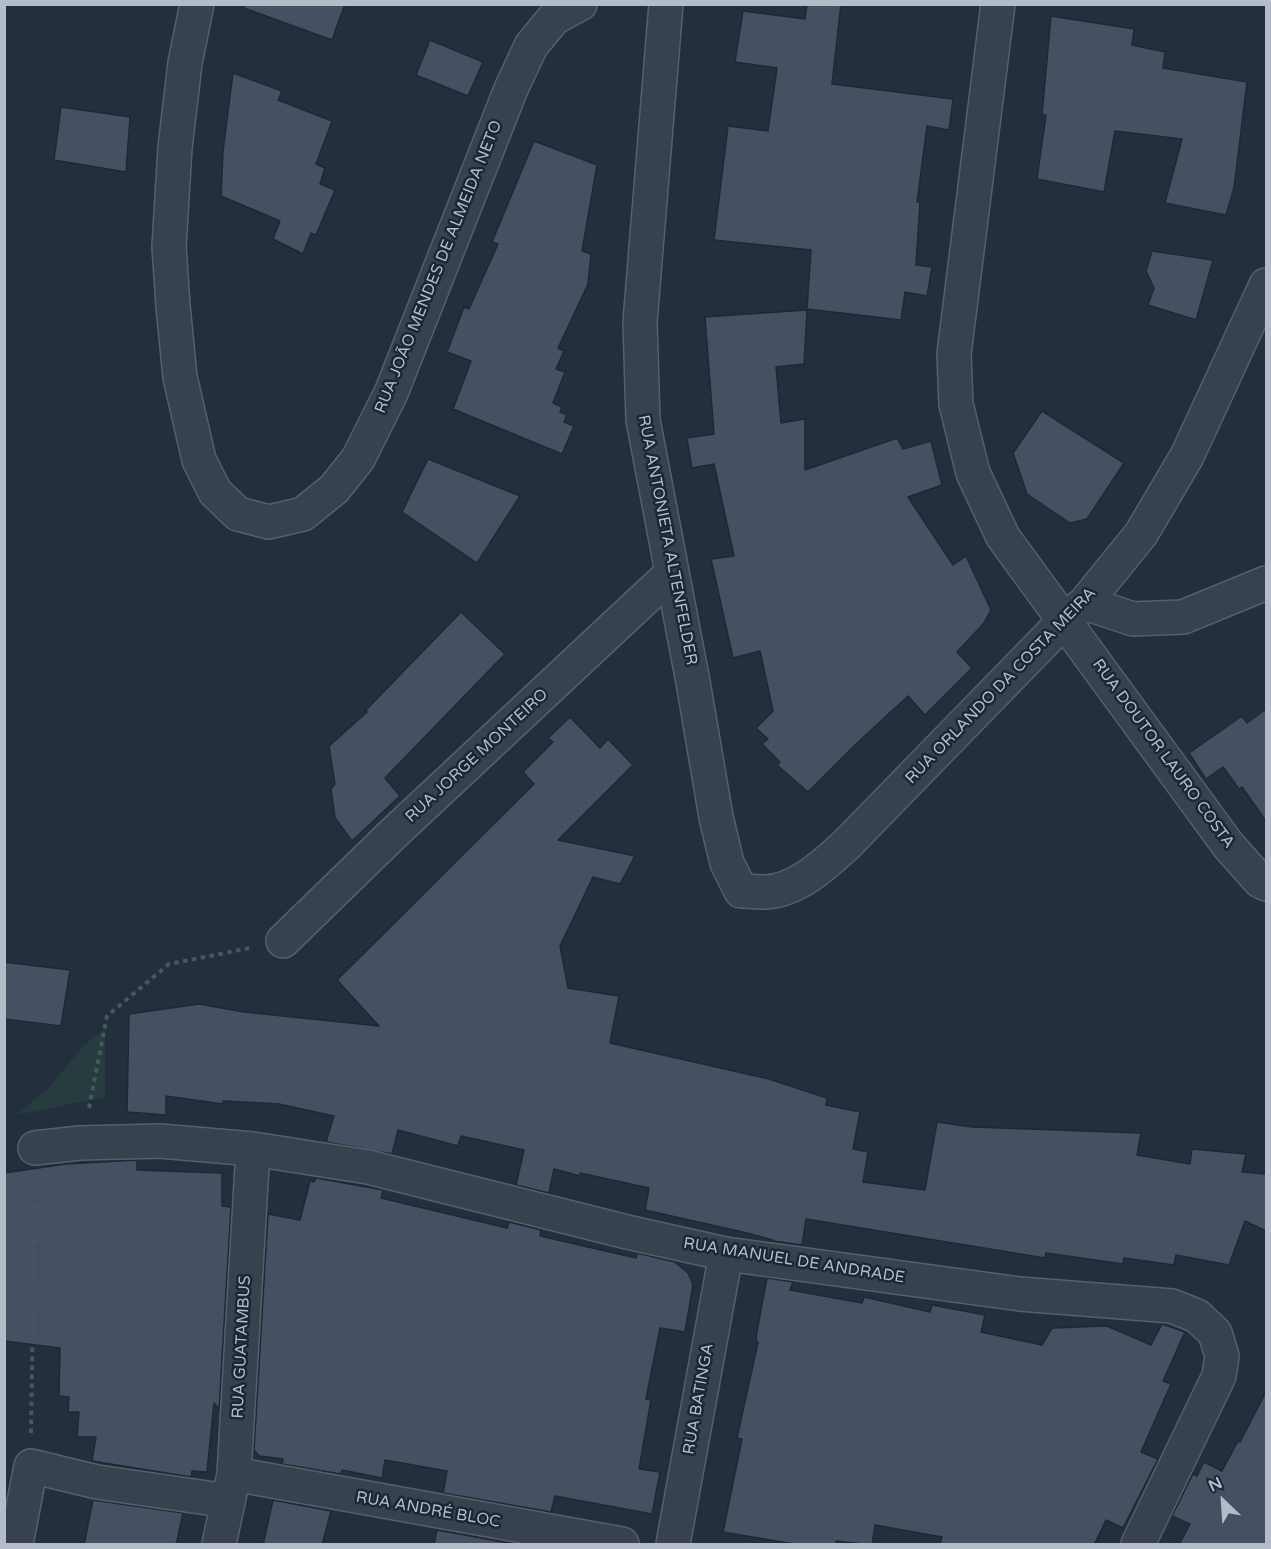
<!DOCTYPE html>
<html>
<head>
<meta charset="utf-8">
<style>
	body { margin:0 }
	#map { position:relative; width:1271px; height:1549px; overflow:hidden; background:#242f3e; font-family:"Varela Round",sans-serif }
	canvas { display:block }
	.frame { position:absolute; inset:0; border:6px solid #b4bcc9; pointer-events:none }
	.north { position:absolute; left:1193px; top:1471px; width:60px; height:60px; -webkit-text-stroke:4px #1d2633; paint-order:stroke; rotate:335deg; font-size:16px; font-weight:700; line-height:24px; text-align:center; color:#b4bcc9 }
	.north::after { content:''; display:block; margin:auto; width:21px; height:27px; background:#b4bcc9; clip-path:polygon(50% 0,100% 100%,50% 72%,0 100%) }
</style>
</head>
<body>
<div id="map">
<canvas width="1271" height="1549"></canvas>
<div class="frame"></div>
<div class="north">N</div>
</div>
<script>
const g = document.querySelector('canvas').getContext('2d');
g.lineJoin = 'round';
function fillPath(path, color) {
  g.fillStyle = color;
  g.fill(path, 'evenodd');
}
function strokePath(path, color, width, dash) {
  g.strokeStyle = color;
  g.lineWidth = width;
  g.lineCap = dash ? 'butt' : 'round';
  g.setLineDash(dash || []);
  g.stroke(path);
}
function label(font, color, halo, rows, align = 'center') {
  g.font = font + ' "Varela Round",sans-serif';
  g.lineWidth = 5;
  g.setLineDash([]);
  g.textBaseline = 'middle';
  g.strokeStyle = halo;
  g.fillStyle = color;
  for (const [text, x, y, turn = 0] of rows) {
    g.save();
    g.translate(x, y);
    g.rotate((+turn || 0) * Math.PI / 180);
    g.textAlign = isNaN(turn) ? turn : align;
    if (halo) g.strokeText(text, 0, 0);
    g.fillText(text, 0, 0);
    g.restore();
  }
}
const green = new Path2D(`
	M105 1029V1098C75 1101 48 1111 18 1114L50 1086 84 1045Z`);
const building = new Path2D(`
	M245 4H345L332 40 244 8Z
	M807 4H841L832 84 953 99 949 130 927 126 917 202H920L916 265 932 267 927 296 905 292 901 320 807 309 811 250 714 240 728 126 768 131 777 68 735 62 743 11 805 19Z
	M1051 16 1134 29 1132 45 1165 52 1163 68 1247 82 1234 188 1226 215 1165 203 1182 139 1115 131 1104 192 1037 179 1046 115H1042Z
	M430 40 483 62 468 96 416 75Z
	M233 73 282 91 278 100 332 121 316 164 325 168 320 184 335 190 316 235 311 233 303 254 273 239 280 221 221 196 223 151Z
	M61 107 130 117 126 172 54 160Z
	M534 141 597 165 582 251 591 254 588 284 558 348 564 351 556 369 565 372 553 403 562 407 560 412 567 415 564 422 574 426 562 454 453 409 471 361 447 352 464 307 469 309 498 244 492 242Z
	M1152 251 1213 260 1196 320 1148 305 1154 288 1146 271Z
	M807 310 804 364 776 367 781 423 805 419V470L897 438 903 449 931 441 942 485 908 497 953 565 966 556 991 610 984 623 957 652 972 668 925 715 908 696 856 744 808 792 777 765 780 762 762 744 768 739 756 728 773 711 760 651 733 658 711 559 734 556 714 464 692 468 687 438 714 434 705 317Z
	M1042 411 1124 463 1087 519 1070 523 1027 494 1013 453Z
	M428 459 520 496 477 563 402 512Z
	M461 612 505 654 385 778 400 796 352 841 335 818 331 789 335 784 329 746 367 712 366 710Z
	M1266 709V821L1242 787 1239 789 1223 767 1206 779 1189 753 1242 716 1247 723Z
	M570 717 600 748 608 739 633 765 558 840 635 856 620 884 593 877 560 946 568 988 619 996 610 1043 769 1079 827 1098 826 1105 860 1112 853 1149 868 1152 863 1182 925 1190 937 1122 972 1127 1141 1133 1137 1155 1190 1164 1192 1149 1246 1154 1242 1172 1266 1174V1231L1245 1221 1229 1265 1176 1255 1174 1265 1124 1258 1123 1264 1046 1253 1045 1258 806 1219 802 1245 773 1241V1240L747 1233 645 1210 649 1188 580 1173V1176L554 1169 549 1193 516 1185 524 1150 461 1136 458 1146 398 1130 392 1154 326 1142 334 1116 279 1104 223 1101V1104L166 1096V1115L127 1112 129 1014 199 1004 244 1012 379 1026 337 980 534 784 523 772 553 742 548 738Z
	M4 962 70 970 61 1026 4 1019Z
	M137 1160V1170L222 1173V1206L231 1207 219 1409 214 1403 207 1472 192 1471 191 1477 92 1461 96 1437H77L79 1412H68L69 1397 59 1396 60 1348 4 1341V1173L66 1164Z
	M316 1178 383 1190 381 1198 507 1228 509 1222 541 1230 540 1236 636 1258 637 1253 675 1262 688 1273 693 1285 685 1332 660 1328 646 1399 651 1400 639 1469 660 1472 652 1514 555 1496 551 1512 443 1493 447 1471 385 1460 382 1478 342 1470 341 1474 282 1464 283 1459 259 1456 254 1450 268 1214 300 1220 310 1181 314 1182Z
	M767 1278 793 1282 790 1290 862 1303 864 1297 930 1312 932 1305 985 1315 981 1332 1042 1345 1052 1328 1107 1326 1151 1345 1162 1324 1185 1332 1163 1381 1171 1384 1141 1452 1158 1459 1123 1528 1106 1520 1094 1545H940L942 1537 875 1525 872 1545 836 1541V1545H800L723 1532 742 1439 737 1438 758 1342 756 1341 757 1331Z
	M1266 1392V1545H1179L1190 1524 1172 1516 1193 1474 1197 1476 1204 1462 1222 1471 1238 1441 1240 1442Z
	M93 1500 183 1513 176 1545H84Z
	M273 1500 331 1511 322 1545H263Z
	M437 1530 519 1545H434Z`);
const path = new Path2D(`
	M89 1108 107 1016 169 964 250 948
	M31 1433 35 1182`);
const minor = new Path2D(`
	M197 4 185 63 175 148 169 246 173 306 180 377 199 460 215 492 238 514 269 522 303 514 334 489 358 459 391 393 511 89 531 46 554 18 580 4
	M666 4 640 322 643 420 693 682 716 817 727 863 741 891C749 891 757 892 765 892 797 891 825 864 847 844L1065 620 1085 603 1141 534 1187 456 1266 285
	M998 4 954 354 956 404 973 473 1003 537 1228 845 1260 881 1266 884
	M1085 603 1133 619 1183 617 1266 583
	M283 941 394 833 672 573
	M35 1148 80 1143 160 1141 253 1149 368 1167 627 1232 726 1254 1020 1294 1172 1306 1197 1316 1215 1333 1222 1356 1219 1376 1138 1544
	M234 1474 622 1544
	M16 1544 31 1466 97 1482 228 1501
	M219 1544 234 1474 253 1149
	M673 1544 726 1254`);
const streetNames = [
	["RUA JOÃO MENDES DE ALMEIDA NETO",439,267,-68],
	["RUA ANTONIETA ALTENFELDER",667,540,79],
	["RUA ORLANDO DA COSTA MEIRA",1001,686,-46],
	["RUA DOUTOR LAURO COSTA",1163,754,54],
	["RUA JORGE MONTEIRO",477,756,-43],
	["RUA MANUEL DE ANDRADE",794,1261,9],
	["RUA GUATAMBUS",242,1347,-87],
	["RUA BATINGA",699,1399,-80],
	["RUA ANDRÉ BLOC",428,1510,10]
];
fillPath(green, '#263c3f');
fillPath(building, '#455162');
strokePath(building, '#1f2835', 1.5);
strokePath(minor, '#565f6c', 36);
strokePath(path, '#44595c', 4, [4.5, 4.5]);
strokePath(minor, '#38414e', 33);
label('16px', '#b4bcc9', '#1d2633', streetNames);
</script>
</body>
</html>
